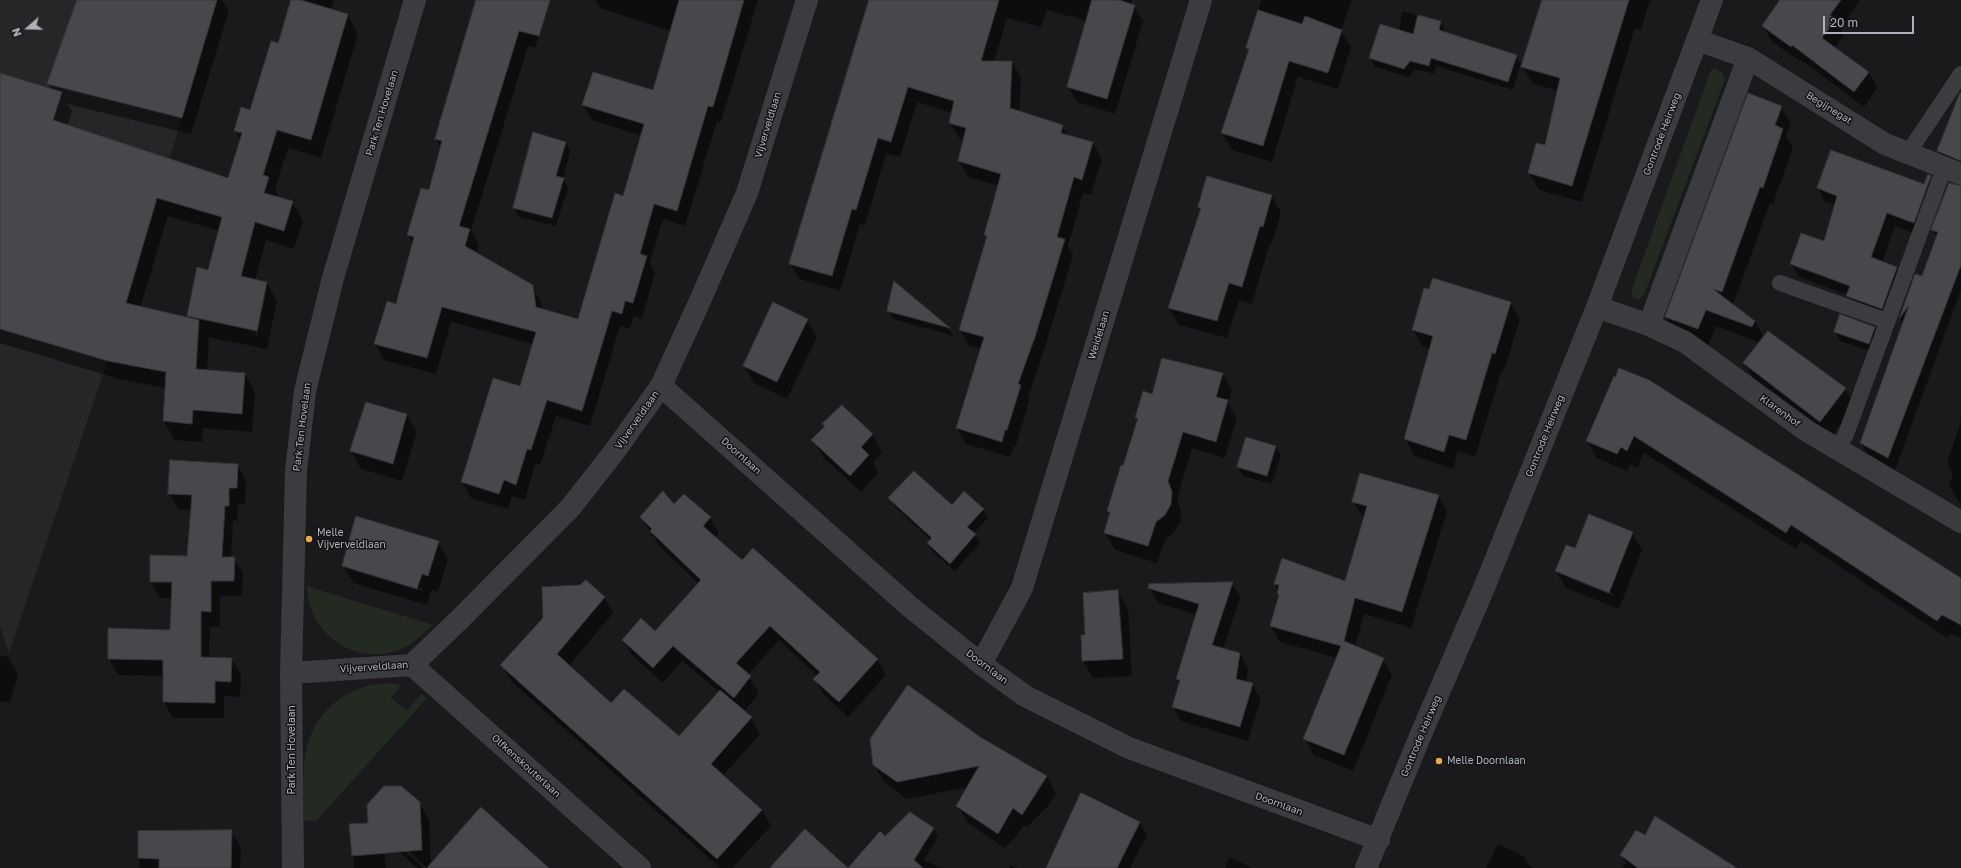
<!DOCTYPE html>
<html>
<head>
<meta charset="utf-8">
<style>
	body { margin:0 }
	#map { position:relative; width:1961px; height:868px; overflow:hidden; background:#1a1a1c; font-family:"Golos Text",sans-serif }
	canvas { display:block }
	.north { position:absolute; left:8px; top:8px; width:40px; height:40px; -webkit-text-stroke:3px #151517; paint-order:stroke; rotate:250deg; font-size:11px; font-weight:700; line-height:16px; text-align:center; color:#adb2ba }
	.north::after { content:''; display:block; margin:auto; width:14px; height:18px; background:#adb2ba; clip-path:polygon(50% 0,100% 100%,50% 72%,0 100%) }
	.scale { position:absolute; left:1823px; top:16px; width:91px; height:18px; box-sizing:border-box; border:2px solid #adb2ba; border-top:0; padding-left:5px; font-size:12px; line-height:14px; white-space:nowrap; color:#adb2ba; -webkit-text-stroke:3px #151517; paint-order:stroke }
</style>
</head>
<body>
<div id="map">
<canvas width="1961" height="868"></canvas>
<div class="north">N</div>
<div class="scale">20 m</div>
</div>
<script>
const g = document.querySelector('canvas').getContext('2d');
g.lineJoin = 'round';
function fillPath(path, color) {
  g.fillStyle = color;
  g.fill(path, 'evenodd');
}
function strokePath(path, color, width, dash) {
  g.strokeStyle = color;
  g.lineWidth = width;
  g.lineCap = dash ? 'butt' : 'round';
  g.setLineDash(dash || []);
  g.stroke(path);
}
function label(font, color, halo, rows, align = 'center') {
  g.font = font + ' "Golos Text",sans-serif';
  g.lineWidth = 3;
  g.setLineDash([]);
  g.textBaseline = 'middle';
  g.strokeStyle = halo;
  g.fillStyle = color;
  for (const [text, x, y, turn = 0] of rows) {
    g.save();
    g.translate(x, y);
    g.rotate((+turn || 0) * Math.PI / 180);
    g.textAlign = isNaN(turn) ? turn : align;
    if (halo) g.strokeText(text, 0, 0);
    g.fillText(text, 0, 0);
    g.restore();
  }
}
const built = new Path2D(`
	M0 0H217L120 324 9 653 0 626Z`);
const green = new Path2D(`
	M1716 69 1722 73 1725 79 1644 295 1639 299 1634 298 1631 291 1711 70Z
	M307 586 319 590 433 625C422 634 412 645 399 650 354 667 307 632 307 586Z
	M386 683 401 685 391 698 407 711 421 694 427 698 317 820 304 821C304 801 302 778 305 757 311 715 344 685 386 683Z`);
const shadow = new Path2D(`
	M78 0H222L229 11 191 134 67 104 72 111 67 126 229 179 241 140 235 131 251 111 279 45 292 0H334L331 10 348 15 358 34 321 158 288 148 275 189 279 198 292 202 303 221 294 249 266 240 255 280 267 283 277 301 267 349 207 337 209 340 207 371 245 374 255 392 252 432 203 428 202 442 174 440 164 421 166 388 119 379 0 343V74L51 89 48 84ZM168 216 220 231 209 271 198 268 188 316 189 319 140 308ZM263 297H265L257 336H255Z
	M478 0H550L535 48 528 46 471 231 479 245 476 254 532 286 541 302 542 310 579 320 623 197 642 136 592 120 583 105 654 92 671 31 600 8 595 0H758L721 122 717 121 685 226 663 219 650 263 655 273 642 318 634 316 630 329 620 326 590 426 556 416 540 465 535 464 525 500 512 496 508 509 471 498 462 482 521 388 533 344 451 322 436 374 384 360 375 344 397 305 414 245 408 235 429 191 441 148 436 139Z
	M869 0H1132L1131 5 1134 6 1143 21 1115 114 1077 102 1068 87 1087 21 1047 10 1041 27 1007 18 994 62H1012L1021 77 1019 112 1062 126 1069 136 1093 143 1102 159 1091 195 1083 193 1068 246 1073 256 1043 353 1028 398 1029 401 1016 446 1014 445 1010 457 966 444 957 428 981 349 969 346 960 330 987 239 985 235 999 186 968 177 959 161 964 140 959 138 950 123 952 113 917 102 900 157 886 154 865 225 860 224 840 291 799 279 790 264Z
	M1261 0H1352L1341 31 1351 47 1338 89 1298 77 1272 162 1232 150 1222 133 1249 51 1247 47Z
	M1570 0H1650L1641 30 1635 28 1582 202 1539 190 1529 173 1546 147 1558 91 1532 83 1521 64 1513 90 1436 66 1434 74 1415 69 1409 77 1375 67 1370 58 1399 31 1402 11 1441 22 1445 31V33L1516 56 1522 66Z
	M1781 0H1860L1840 29 1844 35 1834 48 1869 72 1877 88 1864 107 1801 60 1800 61 1772 42 1763 26Z
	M1961 102V170L1945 163 1938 151 1955 106 1959 108Z
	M1781 107 1791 124 1786 136 1793 147 1773 204 1770 203 1733 305 1755 321 1764 337 1845 389 1855 406 1830 438 1754 380 1744 363 1760 343 1716 326 1708 346 1676 334 1666 317Z
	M566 143 570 151 563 179 568 188 556 226 519 217 514 208Z
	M1930 176 1938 190 1921 236 1895 226 1882 262 1897 268 1905 281 1890 322 1855 310 1848 295 1799 277 1791 264 1824 242 1835 205 1825 202 1818 188 1924 186Z
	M1961 187V290L1895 470 1868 455 1861 443 1903 324 1900 318 1916 275 1922 277 1937 237 1933 229Z
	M1272 196 1281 213 1272 243H1270L1252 304 1239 300 1227 338 1179 325 1169 308 1202 211 1199 207Z
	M895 283 949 329 953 336 893 319 888 310Z
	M1510 302 1520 319 1504 371 1502 370 1475 457 1458 451 1453 469 1415 456 1405 439 1431 349 1422 346 1413 329Z
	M807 320 817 337 787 399 754 383 744 366Z
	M1875 328 1880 336 1874 352 1840 341 1835 332Z
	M1222 373 1232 390 1228 403 1237 418 1225 458 1192 448 1177 499 1181 510V521L1174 532 1166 539 1157 563 1115 550 1105 533 1110 514 1108 511 1138 421 1136 417 1153 395Z
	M1614 377 1961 579V638L1950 634 1947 638 1801 541 1796 549 1644 453 1637 468 1631 464 1627 471 1597 458 1587 441Z
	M367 403 407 415 417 432 402 481 361 469 351 451Z
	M1961 421V503L1959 502 1949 485 1953 473 1947 462Z
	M823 424 872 434 882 452 873 462 878 473 861 492 823 457 813 440 825 427Z
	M1276 447 1281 455 1272 484 1243 476 1238 467Z
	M237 465 246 481 245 504H238L237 521H233L231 558H234L243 574 242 596H220V627H210L209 658 232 659 241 675 240 697 224 696V718H173L164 702V676L118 675 109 659 171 631 172 598H160L151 582 188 557 192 510 178 509 169 493Z
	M1438 495 1447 511 1411 628 1364 614 1355 647 1383 659 1392 675 1353 771 1314 755 1305 739 1337 658 1280 642 1271 626 1280 596 1275 584 1346 582 1364 518 1353 501Z
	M890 499 983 509 988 518 974 533 980 543 955 571 933 552 928 544 931 540 895 507Z
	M674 506 710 518 719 533 715 538 742 561 877 659 886 675 848 717 824 695 815 679 817 676 779 640 748 675 759 693 744 712 751 718 760 734 723 776 762 810 771 826 732 868H720L511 681 502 665 604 597 613 613 569 666 611 705 679 738 719 692 682 661 663 683 632 655 623 640 655 632 699 584 660 547 641 517Z
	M1632 533 1642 550 1619 609 1566 588 1556 571 1576 550ZM1569 576 1614 594 1613 596 1569 578Z
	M438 542 448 559 438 592 431 590 427 605 353 583 343 566ZM355 569 422 589V591L355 571Z
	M1232 583 1240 597 1223 649 1240 654 1248 669 1246 683 1252 684 1261 699 1248 741 1181 721 1173 707 1180 683 1177 679 1196 615 1158 603 1150 588Z
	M1118 591 1128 609 1132 676 1093 678 1083 661 1086 636Z
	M0 655 8 657 18 674 10 703 0 701Z
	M979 738 1047 776 1056 794 1048 806 1027 827 1023 825 1016 837 1004 848 968 823 958 806 968 787 907 799 884 782 874 764Z
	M1082 794 1140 823 1147 835 1130 868H1047Z
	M419 802 429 820 431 865 547 868H427L376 822V825L424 868H417L380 834 383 840 386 868H354L350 825 373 823Z
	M933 828 938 837 924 860 941 868H872L885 837Z
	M231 831 241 847 240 868H139V832Z
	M1645 836 1726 868H1622L1626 863 1621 855Z
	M1498 844 1523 856 1527 863 1534 868H1486Z
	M1230 857 1252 868H1225Z
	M1010 865 1017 868H1009Z`);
const building = new Path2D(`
	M77 0H217L182 118 47 84Z
	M291 0H301L348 14 311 140 277 130 263 175 269 177 264 193 293 201 284 231 255 222 241 276 267 282 257 331 187 316 197 267 208 270 222 217 157 198 126 303 199 320 196 369 245 373 242 414 193 410 192 424 163 421 166 372 108 361 0 329V73L62 92 53 120 228 178 242 133 234 131 241 107 250 110 271 41 278 43Z
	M476 0H550L539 36 519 31 459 226 470 229 465 246 533 285 536 307 578 319 615 193 623 196 644 124 582 105 593 72 653 90 679 0H744L713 107 708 106 677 211 654 204 640 254 647 256 633 303 625 301 622 314 612 311 582 411 547 400 531 450 527 449 516 485 504 480 499 494 461 482 493 378 520 386 536 332 442 307 427 358 374 344 387 301 396 304 414 237 407 235 421 188 429 190 442 141 435 139Z
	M869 0H999L981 61H1012L1010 108 1063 125 1061 133 1093 142 1082 180 1074 177 1057 237 1065 239 1035 337 1018 384 1021 385 1007 430H1005L1002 442 956 428 984 337 959 330 987 236 984 235 1001 174 958 161 966 128 949 123 954 101 908 87 891 142 878 138 856 210 852 209 832 276 789 264Z
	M1092 0H1119L1135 5 1107 99 1067 87Z
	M1542 0H1629L1572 186 1528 173 1536 143 1545 145 1560 78 1521 67Z
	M1780 0H1841L1830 15 1836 19 1822 38 1869 72 1854 92 1792 45 1791 47 1762 26Z
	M1258 10 1302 24 1305 16 1342 30 1328 73 1289 61 1263 146 1221 133 1249 49 1246 48Z
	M1418 15 1441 21 1439 30 1517 55 1508 82 1431 58 1429 66 1410 61 1404 69 1369 58 1380 24 1413 34Z
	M1748 93 1782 106 1775 125 1783 129 1763 188 1760 187 1722 292 1713 289 1755 321 1752 327 1706 310 1698 329 1665 317Z
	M1960 93H1961V161L1937 151Z
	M533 132 566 142 556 176 564 178 552 218 513 208Z
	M1831 150 1924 184 1928 174 1931 176 1914 223 1887 213 1871 257 1897 267 1882 309 1846 296 1850 286 1790 264 1801 233 1824 241 1837 196 1817 188Z
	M1207 176 1272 195 1263 227 1260 226 1242 287 1229 283 1217 321 1168 308 1201 208 1198 207Z
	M1949 183 1961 186V265L1888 458 1860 443 1909 305 1899 319 1915 274 1922 276 1938 232 1931 230Z
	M1433 278 1511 302 1495 354 1492 353 1466 440 1449 435 1444 452 1404 439 1433 336 1412 330 1424 288 1429 289Z
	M894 281 950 328 887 311Z
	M773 302 808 319 777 382 743 366Z
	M1840 314 1875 327 1869 344 1834 332Z
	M1768 331 1846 388 1820 422 1743 363Z
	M1162 358 1223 373 1216 397 1228 400 1216 442 1183 432 1168 481 1172 492 1171 504 1165 515 1156 522 1148 546 1104 533 1110 512 1107 511 1121 465 1123 466 1138 418H1135L1143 391 1152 394Z
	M1619 368 1649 380 1961 578V625L1942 615 1937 621 1791 525 1786 533 1634 436 1627 451 1621 447 1617 454 1586 441 1614 376 1615 377Z
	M366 402 407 414 393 464 350 451Z
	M842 405 873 434 861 447 869 455 850 476 811 440 825 426 822 424Z
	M1246 437 1276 446 1267 476 1237 467Z
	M170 460 238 464 237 488H229V506H225L222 557H235L234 581H211V612L201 611V657L232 658 231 682 215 681V703L163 702V660L108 659V628L170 630 172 582H150V555L187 556 192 495 168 494Z
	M914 471 952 505 964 491 984 509 967 527 976 534 950 564 927 543 932 538 888 498Z
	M1360 473 1439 495 1402 612 1355 598 1344 641 1384 658 1344 755 1303 739 1341 646 1270 626 1279 595 1277 594 1279 585 1274 584 1282 558 1345 581 1367 506 1352 502Z
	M663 491 674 504 684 494 711 517 703 526 742 560 753 548 878 659 839 702 813 679 820 672 770 626 736 663 751 676 734 698 673 646 653 668 622 640 641 618 655 631 701 580 650 531 652 529 640 517Z
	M1589 514 1633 532 1609 593 1555 571 1566 545 1575 548Z
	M356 516 439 541 428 576 422 574 417 589 342 566Z
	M586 580 605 597 557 654 611 703 624 689 679 736 720 690 752 717 711 764 762 810 717 859 500 665 543 618 542 587 580 585Z
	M1233 582 1212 645 1240 653 1236 679 1253 683 1240 727 1172 707 1180 680 1176 679 1199 604 1148 588 1149 584Z
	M1118 590 1123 659 1082 661 1081 635H1085L1083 593Z
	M908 685 980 737 1047 776 1022 815 1013 808 998 834 956 806 979 766 897 782 873 765 870 739Z
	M384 786H401L420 802 422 850 352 856 349 824 368 823 367 805Z
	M1082 793 1140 822 1117 868H1046L1080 794Z
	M481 807 549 868H427Z
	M910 812 934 828 914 860 923 868H848L880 831 885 836Z
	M1655 816 1737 868H1638L1620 855 1636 830 1645 835Z
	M805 829 848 868H770Z
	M232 830 231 868H159V859L138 858V831Z`);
const service = new Path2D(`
	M1908 153 1961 74
	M1780 283 1887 321
	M1838 449 1846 434 1944 168`);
const minor = new Path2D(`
	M1697 40 1748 58 1885 144 1961 174
	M1597 307 1649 325 1685 342 1807 431 1961 522
	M1649 325 1748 58
	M661 386 909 606 981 664 1025 696 1129 748 1379 840
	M981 664 1022 588 1201 0
	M412 665 640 868
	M291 673 412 665 460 619 571 507 614 452 661 386 699 303 747 193 807 0
	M293 868 291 673 296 471 305 391 333 278 415 0`);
const tertiary = new Path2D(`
	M1366 868 1421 734 1484 588 1597 307 1712 0`);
const markers = [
	[309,539,4,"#e8ab46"],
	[1439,761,4,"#e8ab46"]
];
const streetNames = [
	["Begijnegat",1829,108,32],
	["Park Ten Hovelaan",382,113,-73],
	["Vijverveldlaan",768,125,-73],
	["Gontrode Heirweg",1662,134,-69],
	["Weidelaan",1099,335,-73],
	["Klarenhof",1780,411,36],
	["Vijverveldlaan",637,420,-55],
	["Park Ten Hovelaan",302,427,-83],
	["Gontrode Heirweg",1545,436,-68],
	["Doornlaan",741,456,42],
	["Vijverveldlaan",374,667,-4],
	["Doornlaan",987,667,37],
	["Gontrode Heirweg",1421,736,-67],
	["Park Ten Hovelaan",292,750,-90],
	["Olfkenskouterlaan",526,766,42],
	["Doornlaan",1279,804,20]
];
const poiNames = [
	["Melle",317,533],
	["Vijverveldlaan",317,545],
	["Melle Doornlaan",1447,761]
];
fillPath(built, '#262629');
fillPath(green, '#222a22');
fillPath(shadow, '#0007');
fillPath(building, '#47484c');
strokePath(building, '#343438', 1);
strokePath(service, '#3b3c40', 16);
strokePath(minor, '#3b3c40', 22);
strokePath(tertiary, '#3b3c40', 22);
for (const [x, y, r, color] of markers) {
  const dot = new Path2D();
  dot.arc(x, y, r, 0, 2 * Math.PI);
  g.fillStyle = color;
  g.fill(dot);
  strokePath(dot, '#151517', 1.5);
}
label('10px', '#adb2ba', '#151517', streetNames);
label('10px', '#adb2ba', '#151517', poiNames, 'left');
</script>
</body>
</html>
